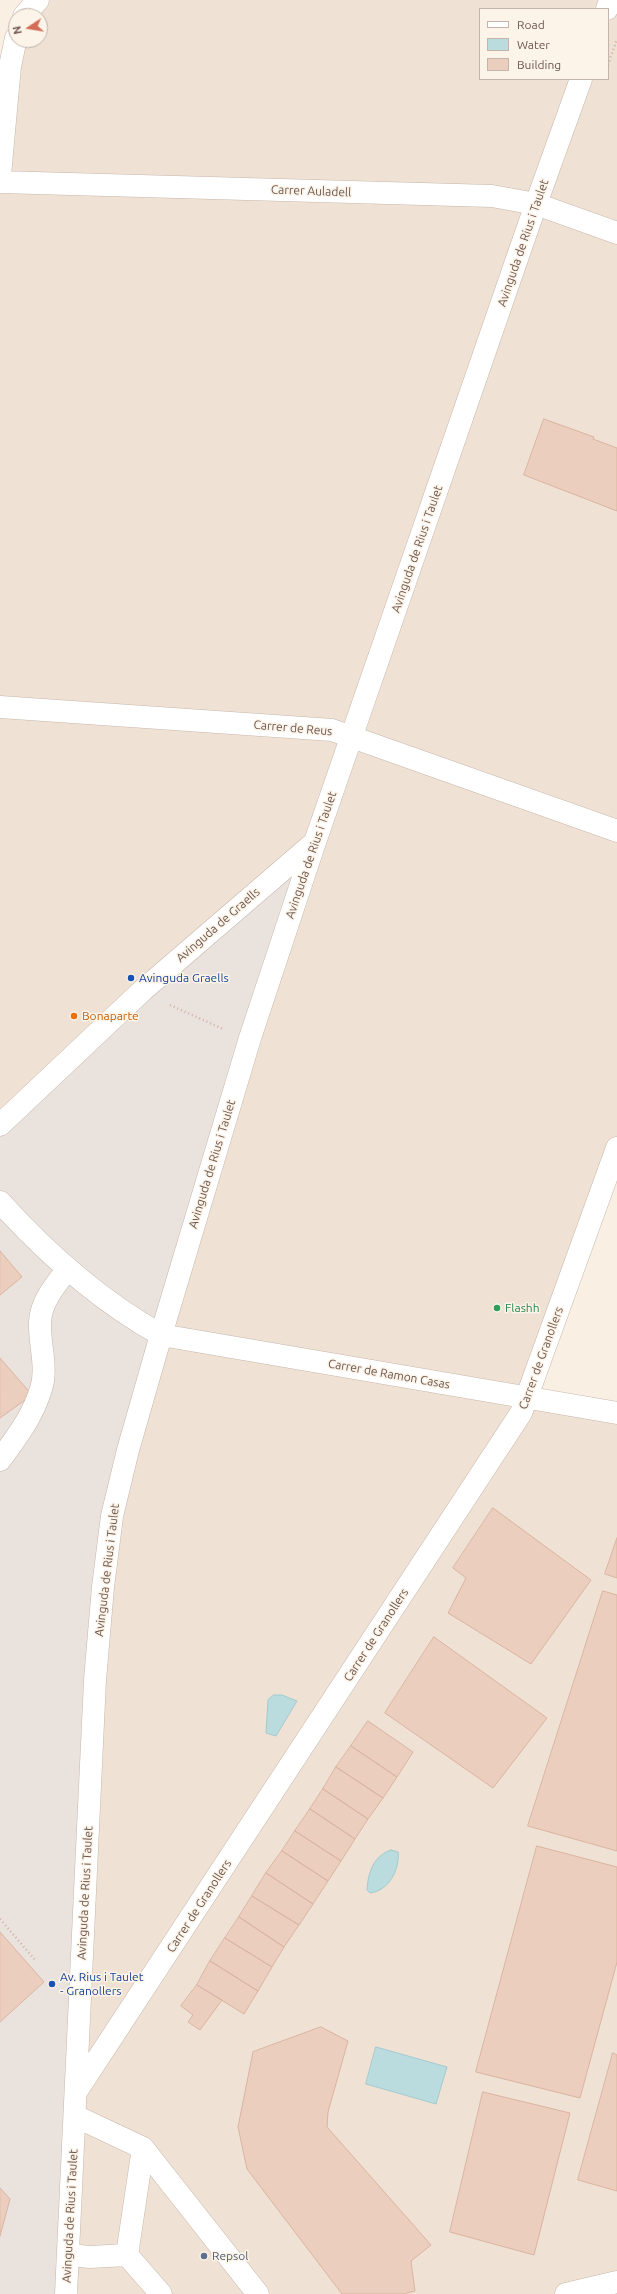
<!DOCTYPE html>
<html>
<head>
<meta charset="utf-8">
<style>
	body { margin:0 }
	#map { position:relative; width:617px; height:2294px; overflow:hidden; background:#f9efe3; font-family:Ubuntu,sans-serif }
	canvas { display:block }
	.legend { position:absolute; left:479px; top:8px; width:130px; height:72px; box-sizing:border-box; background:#fcf4e9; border:1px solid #c3b5ab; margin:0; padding:5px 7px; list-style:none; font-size:12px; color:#6d574d }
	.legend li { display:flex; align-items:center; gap:8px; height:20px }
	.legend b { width:20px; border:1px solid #c3b5ab }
	.north { position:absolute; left:8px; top:8px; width:40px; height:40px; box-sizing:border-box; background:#fcf4e9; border:1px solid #c3b5ab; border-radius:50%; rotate:258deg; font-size:11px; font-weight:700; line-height:16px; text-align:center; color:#6d574d }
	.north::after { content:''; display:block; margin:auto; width:14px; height:18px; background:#d46d57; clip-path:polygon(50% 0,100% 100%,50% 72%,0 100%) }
</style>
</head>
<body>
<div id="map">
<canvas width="617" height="2294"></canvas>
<ul class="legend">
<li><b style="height:5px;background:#fff"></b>Road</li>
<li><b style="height:11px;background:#bbdcdf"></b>Water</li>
<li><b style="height:11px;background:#ebcebe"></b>Building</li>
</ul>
<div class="north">N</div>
</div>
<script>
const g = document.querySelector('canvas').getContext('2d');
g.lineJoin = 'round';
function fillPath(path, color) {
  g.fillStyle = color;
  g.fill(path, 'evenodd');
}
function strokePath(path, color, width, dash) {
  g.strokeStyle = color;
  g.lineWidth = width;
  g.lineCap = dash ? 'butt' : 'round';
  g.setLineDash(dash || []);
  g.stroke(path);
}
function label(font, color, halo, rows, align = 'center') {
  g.font = font + ' Ubuntu,sans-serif';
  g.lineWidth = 3;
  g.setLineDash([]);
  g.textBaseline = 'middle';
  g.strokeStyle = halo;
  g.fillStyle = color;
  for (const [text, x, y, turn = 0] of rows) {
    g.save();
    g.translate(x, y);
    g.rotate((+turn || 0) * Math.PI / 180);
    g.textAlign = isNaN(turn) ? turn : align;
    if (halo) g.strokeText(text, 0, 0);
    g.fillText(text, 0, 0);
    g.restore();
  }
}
const residential = new Path2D(`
	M38 0H617V1148L527 1396 617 1413V2282L566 2294H79L68 2267 0 1124V176L16 40H40V16H24ZM480 9H608V79H480Z`);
const industrial = new Path2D(`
	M315 842 112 1516 66 2294H0V1125Z`);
const water = new Path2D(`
	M274 1695H282L297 1701 276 1736 266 1733 268 1700Z
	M391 1850 398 1852C400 1869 389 1891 370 1893L367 1890C368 1873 373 1856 391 1850Z
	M376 2047 447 2067 436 2104 366 2084Z`);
const building = new Path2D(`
	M544 419 594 437 593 439 617 448V511L524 475Z
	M0 1251 22 1277 0 1295Z
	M0 1358 32 1395 0 1418Z
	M493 1508 591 1580 531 1664 448 1613 466 1578 453 1568Z
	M617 1538V1578L605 1574Z
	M603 1591 617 1595V1851L528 1826Z
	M434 1637 547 1718 493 1788 385 1713Z
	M368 1721 413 1752 397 1777 351 1746Z
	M351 1746 397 1777 383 1798 336 1767Z
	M336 1767 383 1798 368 1819 323 1789Z
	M323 1789 368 1819 355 1839 310 1809Z
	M310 1809 355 1839 341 1861 295 1831Z
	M295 1831 341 1861 328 1881 282 1851Z
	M537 1846 617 1867V1962L580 2098 476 2072Z
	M282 1851 328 1881 313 1904 266 1873Z
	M266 1873 313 1904 299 1925 252 1896Z
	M252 1896 299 1925 284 1947 239 1917Z
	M239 1917 284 1947 272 1967 225 1938Z
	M0 1932 44 1982 0 2022Z
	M225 1938 272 1967 258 1991 210 1961Z
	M210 1961 258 1991 244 2014 197 1985Z
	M197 1985 222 2000 200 2030 188 2022 193 2015 181 2006Z
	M321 2027 348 2041 328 2112 327 2127 431 2245 411 2261 415 2291 403 2294H342L247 2169 238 2127 253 2052Z
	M613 2053 617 2055V2191L578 2180Z
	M483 2092 570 2113 534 2255 450 2232Z
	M0 2188 10 2199 0 2236Z`);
const path = new Path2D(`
	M608 65 617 39
	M170 1005 223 1029
	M0 1919 36 1961`);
const minor = new Path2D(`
	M607 9 610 0
	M24 16 38 0
	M0 175 10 66 16 38
	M0 182 492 196 536 204 617 233
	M0 707 332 730 617 831
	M0 1125 143 990 315 842
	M0 1202C47 1254 100 1301 161 1335L617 1413
	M0 1460C17 1436 32 1418 41 1389 48 1368 39 1344 40 1322 41 1301 56 1284 68 1269
	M76 2092 521 1413 617 1148
	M75 2116 143 2148 258 2294
	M143 2148 127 2255 161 2294
	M69 2255 90 2257 127 2255
	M66 2294 95 1680 103 1587 112 1516 128 1450 161 1335 250 1038 315 842 536 204 581 79
	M566 2294 617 2282`);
const markers = [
	[131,978,4,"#1a4fb4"],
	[74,1016,4,"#e8710a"],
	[497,1308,4,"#2e9e5b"],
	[52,1984,4,"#1a4fb4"],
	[204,2256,4,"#5c6f8a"]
];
const streetNames = [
	["Carrer Auladell",311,191,2],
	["Avinguda de Rius i Taulet",523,243,-71],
	["Avinguda de Rius i Taulet",417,549,-71],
	["Carrer de Reus",293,728,5],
	["Avinguda de Rius i Taulet",311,855,-71],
	["Avinguda de Graells",218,925,-41],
	["Avinguda de Rius i Taulet",212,1164,-73],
	["Carrer de Granollers",541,1358,-70],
	["Carrer de Ramon Casas",389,1374,10],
	["Avinguda de Rius i Taulet",107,1570,-83],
	["Carrer de Granollers",376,1635,-57],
	["Avinguda de Rius i Taulet",85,1893,-87],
	["Carrer de Granollers",199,1906,-57],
	["Avinguda de Rius i Taulet",70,2216,-87]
];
const transitNames = [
	["Avinguda Graells",139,978],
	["Av. Rius i Taulet",60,1977],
	["- Granollers",60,1991]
];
const foodNames = [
	["Bonaparte",82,1016]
];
const leisureNames = [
	["Flashh",505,1308]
];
const serviceNames = [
	["Repsol",212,2256]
];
fillPath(residential, '#efe1d3');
fillPath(industrial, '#e9e2dd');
fillPath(water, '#bbdcdf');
strokePath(water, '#a2cbd0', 1);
fillPath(building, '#ebcebe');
strokePath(building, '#dbb4a1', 1);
strokePath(minor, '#c8b7ac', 23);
strokePath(path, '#cfb1a2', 2.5, [1, 3]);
strokePath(minor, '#fff', 22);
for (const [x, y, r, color] of markers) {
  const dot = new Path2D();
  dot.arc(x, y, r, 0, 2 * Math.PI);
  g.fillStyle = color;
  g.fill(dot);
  strokePath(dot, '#fcf4e9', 1.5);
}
label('12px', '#6d574d', '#fcf4e9', streetNames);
label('12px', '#164399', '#fcf4e9', transitNames, 'left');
label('12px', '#c56008', '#fcf4e9', foodNames, 'left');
label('12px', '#27864d', '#fcf4e9', leisureNames, 'left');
label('12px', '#4e5e75', '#fcf4e9', serviceNames, 'left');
</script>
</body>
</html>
